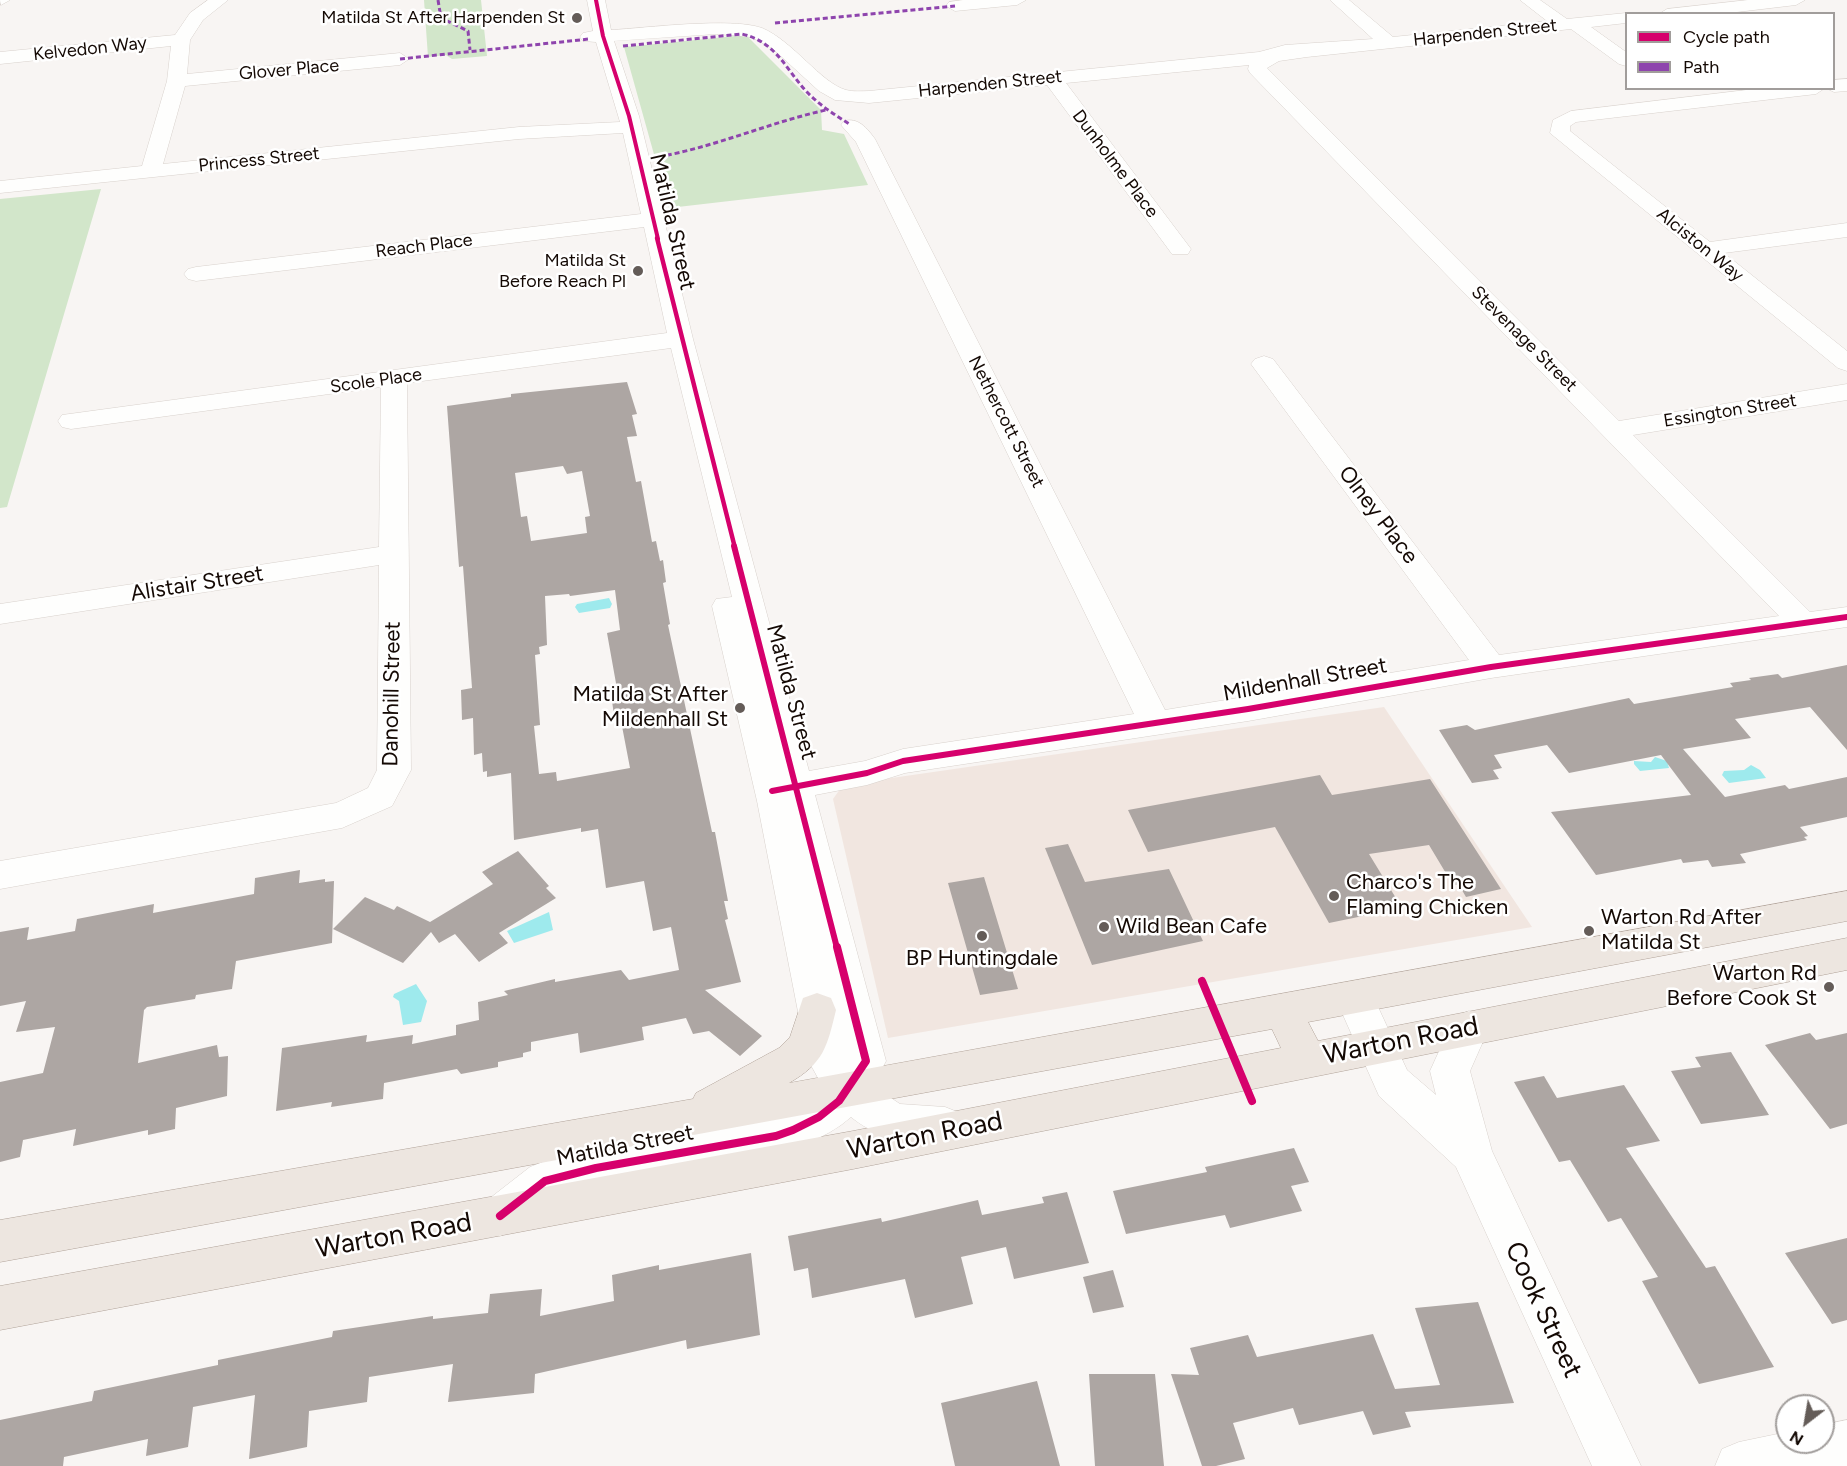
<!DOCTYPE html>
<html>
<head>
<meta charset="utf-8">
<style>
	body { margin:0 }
	#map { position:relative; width:1847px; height:1466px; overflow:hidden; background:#f8f5f3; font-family:Figtree,sans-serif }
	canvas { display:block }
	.legend { position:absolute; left:1625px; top:12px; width:210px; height:78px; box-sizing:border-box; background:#fff; border:2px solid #a19d9b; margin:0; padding:8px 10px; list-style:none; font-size:18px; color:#140904 }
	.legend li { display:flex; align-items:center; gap:12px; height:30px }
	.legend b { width:30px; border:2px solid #a19d9b }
	.north { position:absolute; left:1775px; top:1394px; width:60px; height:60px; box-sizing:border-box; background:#fff; border:2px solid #a19d9b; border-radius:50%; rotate:211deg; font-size:16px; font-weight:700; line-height:24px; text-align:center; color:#140904 }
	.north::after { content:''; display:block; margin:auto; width:21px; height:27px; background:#645c58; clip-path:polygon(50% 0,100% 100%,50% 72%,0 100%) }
</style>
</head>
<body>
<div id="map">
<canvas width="1847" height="1466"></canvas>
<ul class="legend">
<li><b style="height:8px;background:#d6006c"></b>Cycle path</li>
<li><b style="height:8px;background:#8e44ad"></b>Path</li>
</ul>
<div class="north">N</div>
</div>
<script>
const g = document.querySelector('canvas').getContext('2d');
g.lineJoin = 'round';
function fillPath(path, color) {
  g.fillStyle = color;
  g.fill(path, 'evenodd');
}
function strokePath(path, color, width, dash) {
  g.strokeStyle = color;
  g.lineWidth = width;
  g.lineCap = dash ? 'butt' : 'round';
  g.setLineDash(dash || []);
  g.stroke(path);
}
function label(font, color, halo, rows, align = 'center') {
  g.font = font + ' Figtree,sans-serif';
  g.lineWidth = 5;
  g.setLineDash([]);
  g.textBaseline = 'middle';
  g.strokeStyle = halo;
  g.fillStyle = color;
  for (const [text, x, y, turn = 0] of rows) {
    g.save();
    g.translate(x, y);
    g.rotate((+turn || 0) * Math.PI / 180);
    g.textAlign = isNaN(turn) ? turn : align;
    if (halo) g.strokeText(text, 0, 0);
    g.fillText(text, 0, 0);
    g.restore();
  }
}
const built = new Path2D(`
	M1384 707 1532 927 888 1038 833 799 843 785Z`);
const green = new Path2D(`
	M424 0H481L487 56 452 59 446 55 428 57Z
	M746 35 821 110 822 130 844 134 868 185 669 208 624 47Z
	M101 189 7 507 0 508V199Z`);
const water = new Path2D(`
	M609 598 612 604 610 608 579 613 575 607 577 604Z
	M1655 757 1667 761 1669 768 1640 771 1634 764V761L1651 762Z
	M1751 765 1760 770 1766 778 1729 783 1722 775 1724 771 1744 770Z
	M549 912 553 930 514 943 507 931Z
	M416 984 427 1001 421 1022 403 1025 399 1001 393 997 394 994Z`);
const building = new Path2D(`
	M627 382 637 414 632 415 637 436 627 437 636 482 641 481 652 542 656 541 660 561 663 560 666 582 663 583 670 624 668 625 712 832H715L728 901H724L728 919 725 920 741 982 705 990 762 1036 740 1056 709 1031 693 1034 686 1018 642 1027 644 1040 580 1053 578 1033 531 1042V1051L523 1053V1057L498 1062V1067L461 1074 457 1069 384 1083 383 1099 331 1107 332 1102 276 1111 282 1048 367 1035 366 1042 413 1035 412 1044 456 1035V1025L479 1020 478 1002 508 995 504 991 555 979V982L621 970 629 980 679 970 671 927 653 931 644 881 606 888 598 829 581 832V828L514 840 511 773 487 777V771L483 772 482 753 474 755 473 718 462 720 461 690 472 688 463 566 459 567 447 406 511 397V394ZM563 466 567 474 582 471 590 516 585 517 587 533 531 541 527 516 521 517 515 473ZM615 590 620 630 607 633 619 700 612 701 615 722 621 721 630 768 557 781 556 772 539 774 534 726 540 725 535 655 540 654 539 647 547 645 545 596 569 594 570 596Z
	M1847 665V750L1810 707 1735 719 1751 738 1683 749 1725 797 1785 785 1789 789 1847 777V817L1800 827 1808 836 1804 837 1807 840 1740 854 1746 863 1712 867 1708 860 1683 863 1681 859 1596 875 1551 812 1691 795 1661 755 1569 773 1547 745 1494 755 1502 768 1493 770 1499 779 1472 783 1439 730 1467 725 1475 730 1629 698 1634 704 1733 687 1730 683 1751 680 1749 678 1778 674 1782 678Z
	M1320 775 1332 795 1430 779 1501 889 1466 897 1459 885H1453L1429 845 1369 854 1402 908 1329 923 1275 827 1148 852 1128 810Z
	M1068 844 1085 882 1169 869 1203 941 1092 965 1045 848Z
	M518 851 549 886 546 888 556 898 499 933 508 943 479 962 455 934 439 943 431 932 403 963 333 929 365 897 394 910 397 906 430 922 493 884 482 872Z
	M300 870 299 883 325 879V882L334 881 332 943 236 961 232 989 196 995 195 999 147 1007 144 1010 138 1063 217 1045 219 1057 228 1056 227 1096 176 1108 175 1129 148 1135V1130L73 1146 76 1129 23 1140 20 1157 0 1162V1082L43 1073 55 1027 16 1032 26 1001 0 1006V932L29 927 27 940 75 931 77 919 154 904 153 913 254 894 255 878Z
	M984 877 1018 989 980 995 948 883Z
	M1810 1033 1816 1040 1847 1033V1124L1830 1129 1765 1045Z
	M1731 1052 1769 1115 1701 1124 1671 1071 1701 1067 1695 1057Z
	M1544 1076 1557 1098 1624 1085 1660 1141 1626 1148 1706 1268 1715 1266 1774 1367 1699 1384 1642 1281 1658 1277 1621 1218 1608 1222 1570 1160 1559 1162 1514 1082Z
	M1294 1148 1309 1182 1291 1186 1302 1211 1230 1228 1225 1215 1126 1234 1113 1191 1207 1172 1205 1167Z
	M1067 1192 1089 1263 1014 1279 1006 1247 961 1257 973 1304 915 1318 905 1279 812 1298 808 1268 794 1271 788 1236 881 1218 882 1222 978 1200 982 1215 1044 1203 1042 1197Z
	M1847 1238V1320L1832 1324 1785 1253Z
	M751 1253 760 1335 687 1349 686 1340 535 1374 534 1393 448 1402 453 1364 369 1377 367 1402 309 1411 307 1447 249 1459 255 1395 193 1407 188 1447 146 1456 148 1439 64 1457 63 1466H0V1420L92 1401 94 1391 218 1365V1360L332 1337 333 1331 433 1316V1319L488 1313 490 1294 542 1289 540 1316 614 1301 612 1275 659 1265V1270Z
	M1113 1270 1124 1307 1093 1313 1083 1277Z
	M1478 1302 1514 1403 1405 1412 1411 1427 1373 1435 1363 1411 1299 1425 1293 1408 1233 1423 1245 1459 1216 1466H1202L1171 1374 1199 1375 1190 1348 1248 1335 1257 1357 1373 1334 1395 1389 1440 1385 1415 1308Z
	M1089 1374H1155L1164 1466H1095Z
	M1037 1381 1060 1466H955L941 1403Z`);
const minor = new Path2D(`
	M0 0H10L1 5Z
	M208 0H228L203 20 190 40 187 74 400 53 409 59 400 65 185 86 163 164 519 127 620 122 596 42 583 41 580 37 583 33 593 31 587 0H605L611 30C646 28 731 17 762 28 793 41 821 83 846 90 853 92 862 91 869 91L1259 52 1285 45 1373 39 1330 0H1349L1393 37 1547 21 1520 0H1540L1567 19 1626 13 1629 14H1626V23L1591 27 1626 52V66L1619 64 1571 29 1307 57 1279 61 1267 68 1619 421 1847 384V400L1633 435 1810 612 1847 607V627L1491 678 1248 721 905 773 867 785 815 795 886 1061 873 1086 900 1104 945 1107 960 1113 966 1126 960 1139C925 1152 879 1140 851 1117 802 1162 685 1171 619 1183 600 1187 574 1189 557 1198 536 1208 522 1228 500 1236L485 1230 478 1216 485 1202 530 1167 545 1161 596 1148 776 1117 805 1104 824 1089 807 1058 757 801 712 606 716 599 732 597 671 348 407 383 411 770 392 806 342 828 0 889V861L336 803 368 788 377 770 379 565 0 624V604L379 547 381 387 71 429 62 427 58 421 62 415 667 333 644 227 196 281 188 279 184 274 188 269 196 267 641 214 623 133 519 139 0 193V181L142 166 167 81 171 46 0 64V52L175 35 190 13ZM717 34 751 37 772 48 819 91 835 100 869 103 1047 85 1172 254H1188L1191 249 1066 83 1249 65 1248 69 1250 73 1779 616 1499 655 1273 359 1264 356 1255 359 1251 364 1469 660 1165 710 875 139C867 128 858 117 844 121L841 125 856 142 1134 714 903 749 865 761 809 771 693 339 639 116 614 41Z
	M963 0H1026L1017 5 955 11 946 6 949 2Z
	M1748 0H1805L1796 5 1720 14H1659L1667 9Z
	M1847 79V91L1834 92 1826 88H1834V80Z
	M1763 88H1825L1816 94 1576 122 1570 126V131L1710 242 1847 223V237L1724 253 1847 351V371L1838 368 1550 133 1553 120 1571 111Z
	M1354 981 1368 985 1407 1070 1436 1095 1430 1071 1455 1016 1469 1011 1483 1016 1489 1028 1470 1071 1492 1151 1641 1466H1592L1456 1167 1379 1096 1335 997 1340 985Z
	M1847 1420V1466H1715L1722 1449 1739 1442 1787 1432V1442H1823V1425Z`);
const major = new Path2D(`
	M1847 891V921L1308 1022 1318 1041 1847 938V970L853 1169 0 1330V1286L853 1131 1281 1048 1272 1029 0 1262V1220L693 1099 696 1093 779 1048 790 1037 803 998 817 993 831 998 836 1010C827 1047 824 1063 789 1083Z`);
const quiet = new Path2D(`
	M438 0 441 18 468 31 470 50
	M775 23 955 6
	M623 46 742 34C776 42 785 68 806 91 819 105 835 115 851 125
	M400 59 589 39
	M651 158C711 149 767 123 826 110`);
const cyclewayFar3 = new Path2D(`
	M596 0 603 36 629 116 658 239`);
const cyclewayFar2 = new Path2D(`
	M657 238 735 548`);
const cyclewayFar1 = new Path2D(`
	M734 546 837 948
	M772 791 867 773 903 761 1248 709 1491 667 1847 617`);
const cycleway = new Path2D(`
	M1202 981 1252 1101
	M500 1216 545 1181 596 1168 776 1136 793 1130 819 1117 839 1101 866 1061 837 947`);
const markers = [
	[577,18,6,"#645c58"],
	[638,271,6,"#645c58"],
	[740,708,6,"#645c58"],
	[1334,896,6,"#645c58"],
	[1104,927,6,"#645c58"],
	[1589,931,6,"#645c58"],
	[982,936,6,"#645c58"],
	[1829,987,6,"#645c58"]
];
const farPoinames = [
	["Matilda St After Harpenden St",565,18],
	["Matilda St",626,261],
	["Before Reach Pl",626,282]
];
const farStreetnames = [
	["Harpenden Street",1485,33,-6],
	["Kelvedon Way",90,49,-6],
	["Glover Place",289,70,-5],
	["Harpenden Street",990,84,-6],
	["Princess Street",259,160,-6],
	["Dunholme Place",1115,164,53],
	["Alciston Way",1700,245,39],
	["Reach Place",424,246,-7],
	["Stevenage Street",1524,339,45],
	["Scole Place",376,381,-8],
	["Essington Street",1730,411,-9],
	["Nethercott Street",1006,422,63]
];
const streetNames = [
	["Matilda Street",672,222,77],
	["Olney Place",1378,515,53],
	["Alistair Street",197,584,-9],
	["Mildenhall Street",1305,680,-10],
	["Matilda Street",791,692,75],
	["Danohill Street",392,694,-89],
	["Matilda Street",625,1146,-11]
];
const poiNames = [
	["Matilda St After",728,695,"right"],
	["Mildenhall St",728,720,"right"],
	["Charco's The",1346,883],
	["Flaming Chicken",1346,908],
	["Warton Rd After",1601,918],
	["Matilda St",1601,943],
	["Wild Bean Cafe",1116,927],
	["BP Huntingdale",982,959,"center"],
	["Warton Rd",1817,974,"right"],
	["Before Cook St",1817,999,"right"]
];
const nearStreetnames = [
	["Warton Road",1401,1041,-11],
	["Warton Road",925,1136,-11],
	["Warton Road",394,1236,-10],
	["Cook Street",1543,1310,65]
];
fillPath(built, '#f1e6e0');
fillPath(green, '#d2e6ca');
fillPath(water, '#9eeaed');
fillPath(building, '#ada6a3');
strokePath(minor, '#d8d1cc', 1);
strokePath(major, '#b0a298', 1);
fillPath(minor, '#fefefd');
fillPath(major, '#ede6e0');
strokePath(quiet, '#8e44ad', 3, [5, 3]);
strokePath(cyclewayFar3, '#d6006c', 4);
strokePath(cyclewayFar2, '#d6006c', 4.5);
strokePath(cyclewayFar1, '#d6006c', 6);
strokePath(cycleway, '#d6006c', 8);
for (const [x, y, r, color] of markers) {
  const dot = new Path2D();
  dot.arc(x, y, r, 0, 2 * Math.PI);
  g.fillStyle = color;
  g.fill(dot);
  strokePath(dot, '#fff', 2);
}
label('18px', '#140904', '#fff', farPoinames, 'right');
label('18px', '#140904', '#fff', farStreetnames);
label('22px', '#140904', '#fff', streetNames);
label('22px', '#140904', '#fff', poiNames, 'left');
label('27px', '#140904', '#fff', nearStreetnames);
</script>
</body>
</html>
